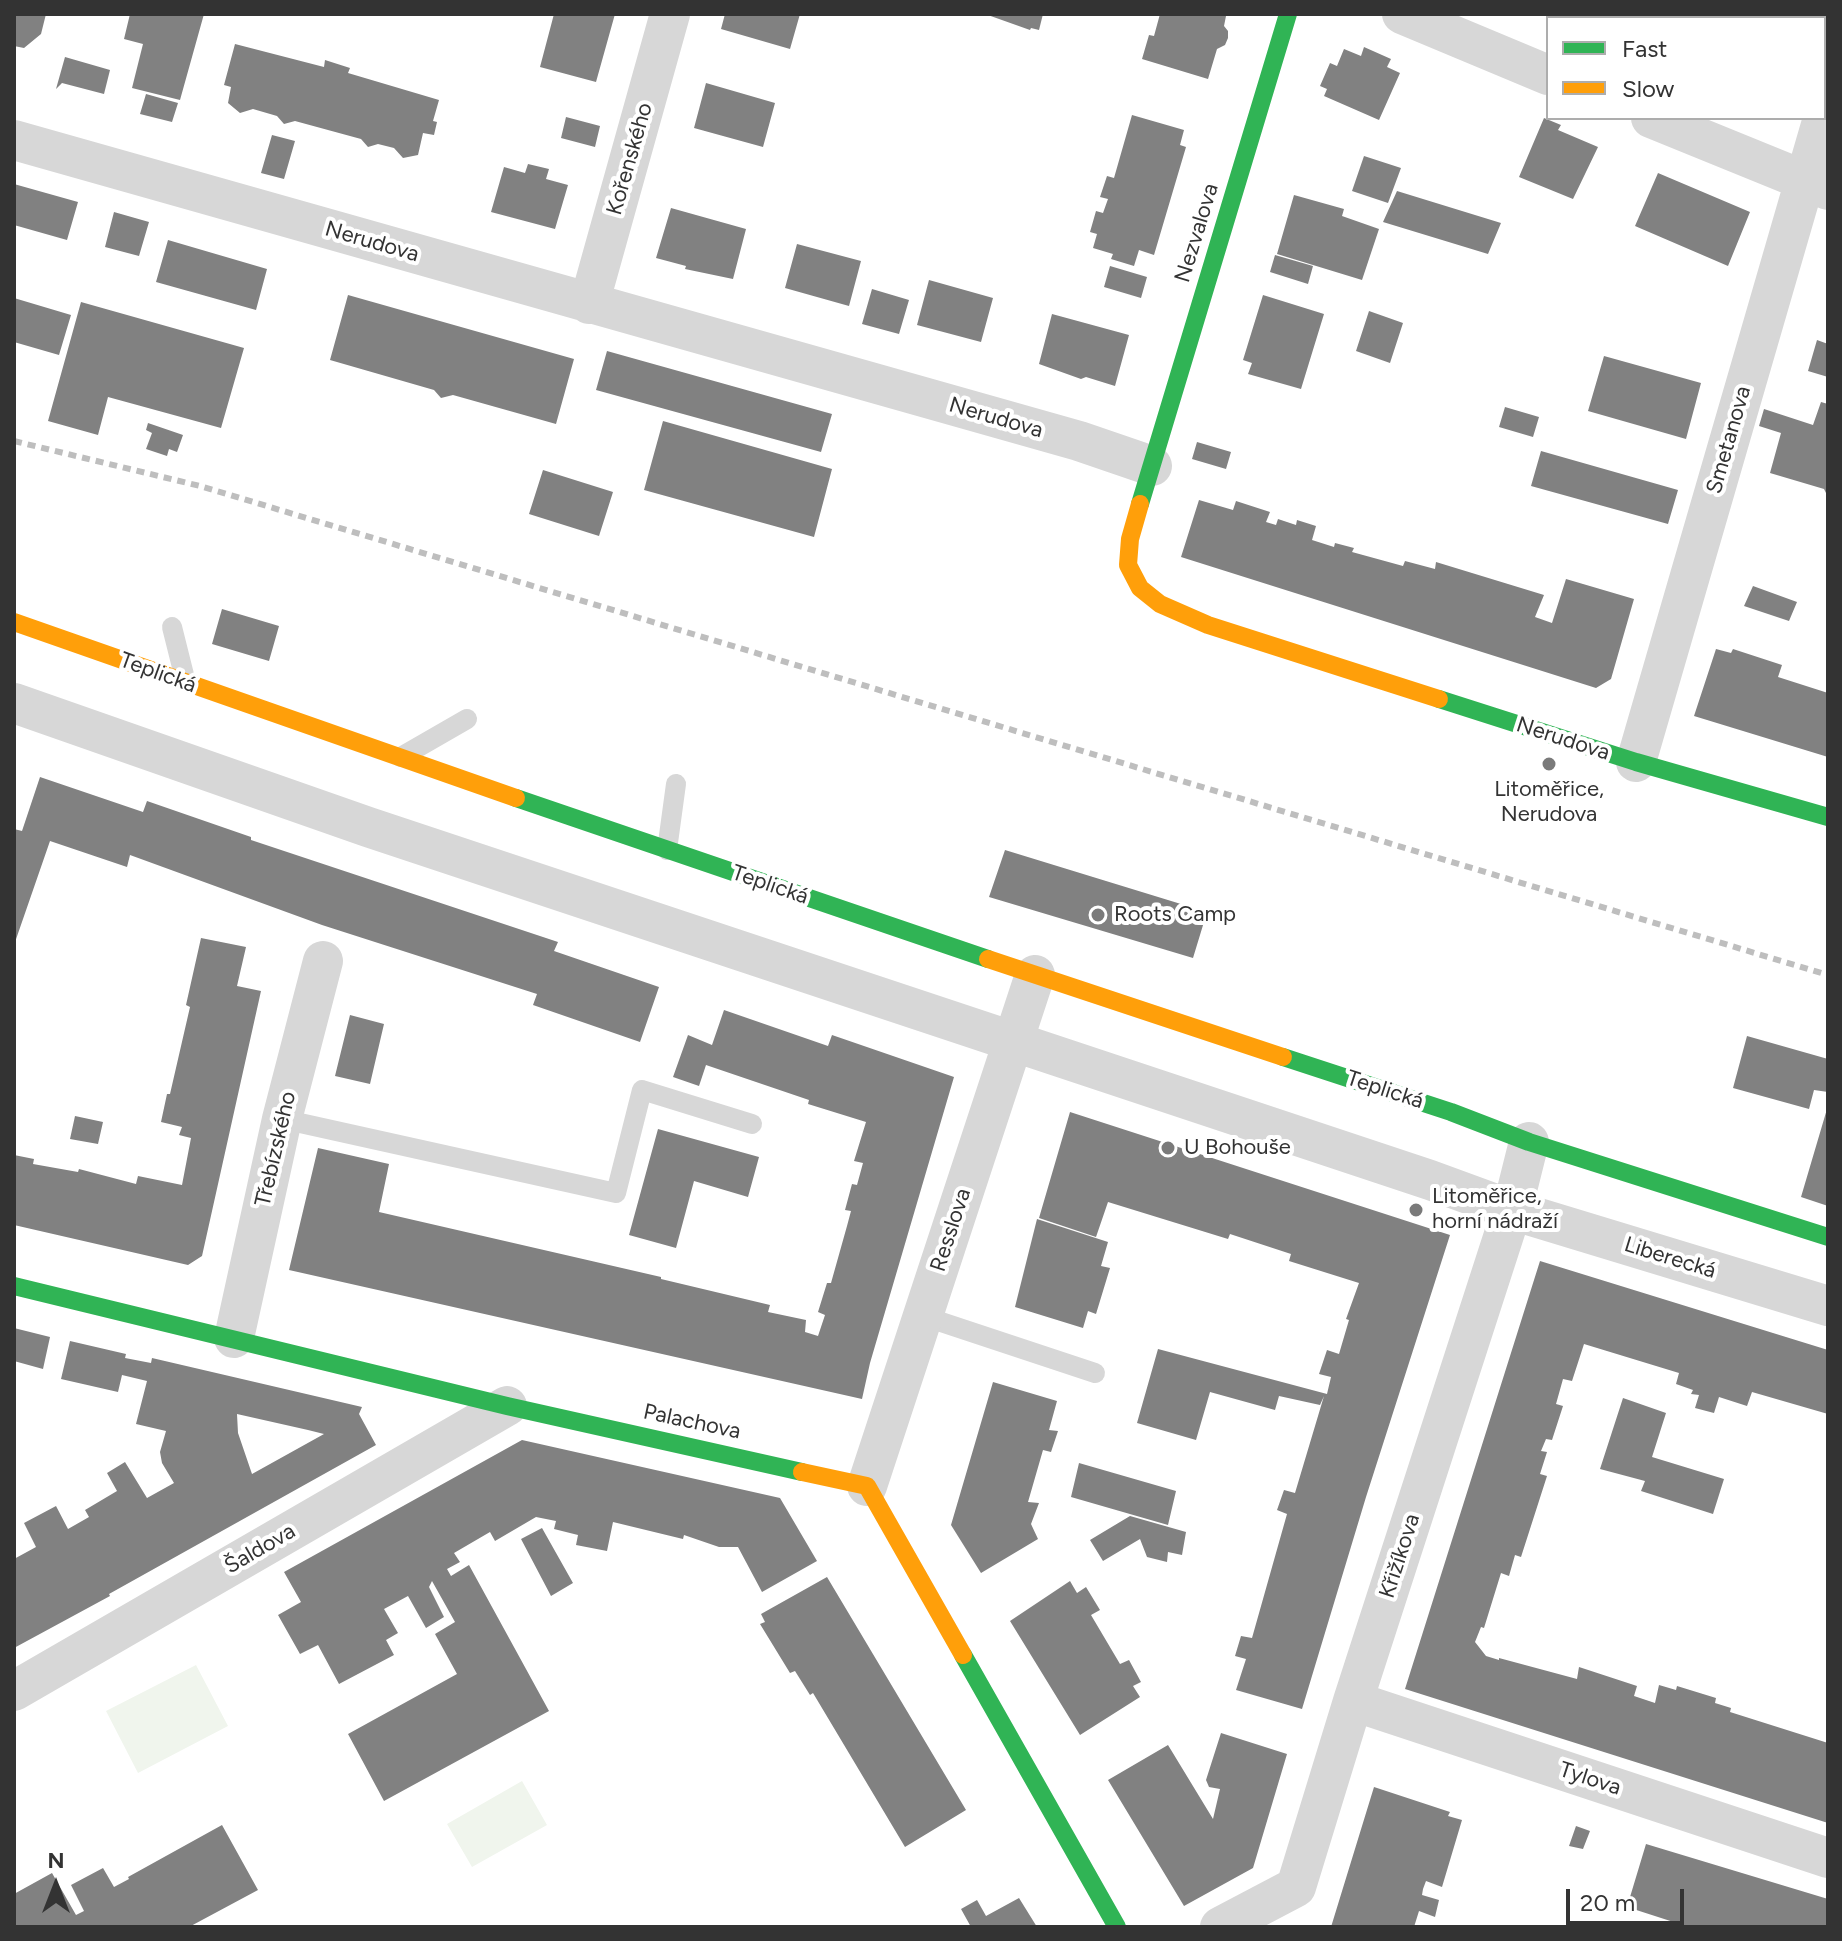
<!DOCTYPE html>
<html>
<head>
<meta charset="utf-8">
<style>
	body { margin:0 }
	#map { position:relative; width:1842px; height:1941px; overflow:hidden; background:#fff; font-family:Figtree,sans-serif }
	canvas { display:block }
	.frame { position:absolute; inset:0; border:16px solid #333; pointer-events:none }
	.legend { position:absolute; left:1546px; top:16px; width:280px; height:104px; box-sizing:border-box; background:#fff; border:2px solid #adadad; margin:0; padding:10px 14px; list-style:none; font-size:24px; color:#333 }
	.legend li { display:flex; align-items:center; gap:16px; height:40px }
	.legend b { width:40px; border:2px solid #adadad }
	.north { position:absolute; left:16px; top:1845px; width:80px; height:80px; -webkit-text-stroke:6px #fff; paint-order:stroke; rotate:0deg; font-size:22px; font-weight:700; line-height:32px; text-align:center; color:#333 }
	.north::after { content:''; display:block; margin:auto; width:28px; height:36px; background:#333; clip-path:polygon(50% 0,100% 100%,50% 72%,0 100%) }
	.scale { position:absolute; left:1566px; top:1889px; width:118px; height:36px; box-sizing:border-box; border:4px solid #333; border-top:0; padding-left:10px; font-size:24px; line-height:28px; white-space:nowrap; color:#333; -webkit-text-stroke:6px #fff; paint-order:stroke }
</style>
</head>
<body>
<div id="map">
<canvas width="1842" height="1941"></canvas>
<div class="frame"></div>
<ul class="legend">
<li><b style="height:10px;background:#30b455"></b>Fast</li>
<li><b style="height:10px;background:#ff9f0a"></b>Slow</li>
</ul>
<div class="north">N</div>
<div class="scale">20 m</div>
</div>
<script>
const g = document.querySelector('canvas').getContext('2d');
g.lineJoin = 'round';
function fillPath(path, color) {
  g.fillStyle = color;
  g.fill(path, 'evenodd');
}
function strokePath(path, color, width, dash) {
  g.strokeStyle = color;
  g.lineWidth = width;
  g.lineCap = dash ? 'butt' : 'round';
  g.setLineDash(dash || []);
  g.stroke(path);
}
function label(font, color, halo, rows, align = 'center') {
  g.font = font + ' Figtree,sans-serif';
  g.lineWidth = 8;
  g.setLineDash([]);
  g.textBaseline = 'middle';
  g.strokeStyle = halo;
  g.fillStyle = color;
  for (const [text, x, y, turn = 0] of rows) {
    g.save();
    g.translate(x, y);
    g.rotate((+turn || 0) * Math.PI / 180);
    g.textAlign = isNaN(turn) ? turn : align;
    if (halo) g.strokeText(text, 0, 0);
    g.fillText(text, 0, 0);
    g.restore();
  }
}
const green = new Path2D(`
	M196 1665 228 1726 138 1773 106 1711Z
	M522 1781 547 1825 472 1867 447 1824Z`);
const building = new Path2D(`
	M14 14H46L41 34 24 48 14 46Z
	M130 14H204L180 100 132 88 143 44 124 39Z
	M554 14H615L596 82 540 67Z
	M725 14H800L790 49 721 29Z
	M985 14H1043L1039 30 1031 28 1030 30Z
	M1160 14 1226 16 1224 26 1228 31V38L1225 45 1217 49 1208 79 1142 59 1149 35 1154 36Z
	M1665 14H1746L1756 18H1663Z
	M235 44 324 67 325 60 350 68 348 73 439 100 433 121 437 122 434 135 423 133 418 155 403 158 394 148 378 144 368 147 361 139 295 121 284 124 277 116 253 109 240 113 228 103 231 87 224 85Z
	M1364 47 1391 59 1387 67 1400 73 1379 120 1324 96 1327 89 1320 86 1330 63 1337 66 1344 49 1361 56Z
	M65 57 110 70 104 94 62 83 56 89Z
	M706 83 775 103 763 147 694 128Z
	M146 94 178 103 172 122 140 114Z
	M1132 115 1184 130 1180 145 1186 147 1154 255 1139 250 1134 266 1111 259 1113 254 1093 248 1097 234 1090 232 1096 211 1103 213 1108 199 1100 197 1107 176 1114 178Z
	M566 117 600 126 595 147 561 138Z
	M1544 118 1561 125 1558 130 1598 147 1573 199 1519 177Z
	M272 135 295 141 284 179 261 173Z
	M1364 156 1401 168 1388 203 1352 191Z
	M528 164 549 169 546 179 568 185 555 229 491 212 504 167 525 173Z
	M1658 173 1750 212 1728 266 1635 226Z
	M14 184 78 202 67 240 14 225Z
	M1397 191 1501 223 1488 254 1383 222Z
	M1294 195 1344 209 1342 216 1379 229 1362 280 1277 254Z
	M671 208 746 229 733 279 685 269 686 266 656 258Z
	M114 212 149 222 139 256 105 247Z
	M168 240 267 269 256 310 156 282Z
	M797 244 861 261 849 306 785 288Z
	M1275 255 1313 266 1308 284 1270 272Z
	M1110 266 1147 277 1141 298 1104 287Z
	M929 280 993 298 981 342 917 325Z
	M872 289 909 300 899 334 862 324Z
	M348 295 574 359 556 424 453 395 441 398 434 390 330 360Z
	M1263 295 1324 314 1301 389 1248 374 1252 363 1243 360Z
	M14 298 71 315 59 355 14 342Z
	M81 302 244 348 221 428 108 397 98 435 48 421Z
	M1369 311 1403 323 1390 363 1356 351Z
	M1052 314 1129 335 1115 386 1086 377 1081 379 1039 364Z
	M1817 340 1828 344V377L1808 371Z
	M607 351 832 414 821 452 596 390Z
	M1604 356 1701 383 1686 439 1588 411Z
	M1821 402 1828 404V497L1824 489 1770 473 1781 433 1759 426 1764 409 1813 425Z
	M1505 407 1539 417 1533 437 1499 427Z
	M663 421 832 469 814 537 644 490Z
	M148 423 183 435 177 452 169 449 167 456 146 449 152 433 146 430Z
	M1197 442 1231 452 1226 469 1192 459Z
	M1541 451 1678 490 1668 524 1531 486Z
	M543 470 613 492 599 536 529 514Z
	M1199 500 1233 510 1236 501 1270 512 1266 522 1276 525 1278 519 1296 525 1297 520 1316 526 1312 540 1334 547 1335 543 1354 548 1352 552 1403 566 1405 561 1435 569 1436 562 1544 595 1535 617 1552 623 1566 579 1634 599 1611 679 1596 688 1181 557Z
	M1753 586 1797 602 1789 621 1744 606Z
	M222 609 279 626 269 661 212 644Z
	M1716 649 1731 653 1733 649 1782 665 1778 677 1828 693V757L1694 716Z
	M40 777 143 812 147 801 251 837V840L558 942 554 951 659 987 640 1042 533 1005 537 994 322 925 130 855 127 867 50 841 14 945V829L22 831Z
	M1005 850 1207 912 1193 958 989 897Z
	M201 938 246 947 237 986 261 991 202 1256 188 1265 14 1225V1155L34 1159 33 1164 78 1172 79 1169 136 1184 138 1176 182 1185 191 1138 179 1135 182 1127 161 1122 167 1094H170L190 1007 186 1005Z
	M724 1010 828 1046 832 1035 954 1077 870 1363 862 1399 289 1270 318 1148 389 1164 379 1212 661 1277V1279L770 1305 768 1312 806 1320 805 1332 818 1336 825 1315 818 1312 827 1283H831L847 1226 851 1211 845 1210 852 1184 857 1185 863 1163 854 1161 866 1122 808 1104 809 1100 706 1065 699 1086 673 1077 688 1035 712 1045Z
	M350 1015 384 1024 370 1084 335 1076Z
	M1747 1036 1828 1059V1092L1814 1090 1809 1109 1733 1088Z
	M1827 1109H1828V1206L1801 1197Z
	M1070 1112 1450 1235 1366 1497 1302 1709 1236 1690 1246 1659 1235 1656 1241 1636 1252 1638 1287 1514 1277 1510 1284 1490 1295 1493 1324 1396 1320 1405 1279 1396 1275 1410 1210 1392 1196 1440 1137 1423 1158 1349 1327 1394 1331 1377 1319 1374 1327 1350 1339 1354 1349 1320 1346 1319 1359 1283 1289 1261 1291 1254 1230 1234 1228 1239 1108 1202 1096 1237 1039 1218Z
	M75 1116 103 1122 98 1144 70 1139Z
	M658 1129 759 1157 748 1197 694 1181 676 1248 629 1235Z
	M1037 1219 1108 1242 1101 1266 1110 1268 1096 1314 1088 1311 1083 1328 1015 1307Z
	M1540 1261 1828 1350V1414L1752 1392 1747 1406 1719 1397 1714 1413 1695 1408 1699 1395 1691 1394 1693 1390 1676 1384 1679 1373 1584 1344 1572 1381 1563 1379 1556 1404 1563 1406 1552 1440 1546 1439 1541 1451 1547 1452 1540 1474 1547 1476 1521 1557 1515 1555 1509 1576 1501 1573 1484 1628 1481 1627 1475 1642 1486 1656 1499 1660V1658L1577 1679 1579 1667 1637 1686 1634 1696 1655 1703 1659 1685 1676 1690 1677 1686 1716 1698 1715 1703 1731 1708 1730 1712 1828 1743V1823L1405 1689Z
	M14 1328 50 1337 43 1369 14 1361Z
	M70 1341 126 1354 125 1358 151 1363 152 1358 362 1407 359 1414 376 1445 109 1594 110 1596 14 1648V1559L36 1547 24 1523 56 1506 68 1529 89 1517 85 1510 117 1491 107 1473 125 1462 147 1498 174 1483 162 1463 160 1452 166 1431 136 1424 147 1381 122 1375 118 1392 61 1379ZM237 1414 308 1430 324 1434 252 1474 238 1433Z
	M993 1382 1057 1401 1049 1430 1058 1431 1051 1452 1043 1450 1028 1502 1039 1503 1031 1524 1038 1539 981 1573 951 1525Z
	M1623 1398 1666 1413 1652 1457 1724 1479 1713 1514 1641 1491 1645 1481 1600 1469Z
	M522 1440 780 1498 817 1561 762 1592 738 1547H719L684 1535 683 1539 613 1522 607 1551 576 1545 578 1535 554 1529 556 1521 536 1517 495 1541 490 1532 454 1553 460 1562 447 1569 451 1576 469 1565 549 1711 384 1801 348 1734 457 1674 435 1634 455 1622 432 1581 429 1587 444 1617 426 1628 408 1596 384 1609 398 1633 386 1640 394 1655 339 1684 318 1645 300 1654 278 1615 301 1602 284 1572Z
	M1079 1463 1176 1491 1168 1525 1071 1497Z
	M1130 1516 1186 1532 1182 1555 1168 1552 1167 1562 1147 1557 1140 1539 1103 1561 1090 1540Z
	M542 1528 573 1583 551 1596 521 1539Z
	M827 1577 966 1810 905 1847 813 1693 810 1695 795 1671 790 1673 760 1624 765 1622 761 1614Z
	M1070 1581 1077 1593 1086 1587 1100 1610 1091 1615 1120 1664 1129 1660 1141 1682 1133 1686 1140 1697 1080 1735 1010 1621Z
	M1221 1733 1287 1754 1253 1868 1184 1906 1108 1780 1168 1745 1213 1819 1220 1789 1209 1787 1206 1780Z
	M1374 1787 1450 1812 1448 1816 1462 1820 1442 1887 1426 1881 1423 1889 1422 1895 1439 1900 1435 1917 1419 1911 1414 1927H1331Z
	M222 1825 258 1890 189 1927H14V1894L52 1873 76 1915 84 1911 71 1885 103 1868 114 1887 129 1879 128 1877Z
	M1576 1826 1590 1831 1583 1849 1569 1846Z
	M1646 1844 1828 1899V1927H1689L1627 1907Z
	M1019 1898 1037 1927H971L961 1909 977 1900 986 1916Z`);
const lane = new Path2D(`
	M172 627 186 683
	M401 757 467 719
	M667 850 676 784
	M282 1119 616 1193 642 1090 752 1124
	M923 1316 1095 1373`);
const street = new Path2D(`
	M1402 14 1548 75
	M1651 118 1828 190
	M14 140 1079 441 1152 466
	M589 304 670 14
	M14 703 368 827 1430 1180 1512 1210 1828 1306
	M1636 762 1823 118
	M234 1338 282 1119 323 961
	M867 1486 1035 975
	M14 1691 507 1406
	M1353 1701 1828 1858
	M1220 1927 1296 1887 1353 1701 1512 1210 1529 1142`);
const fast = new Path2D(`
	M1140 504 1288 14
	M1439 699 1636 762 1828 817
	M516 798 988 959
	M1283 1057 1451 1112 1529 1142 1828 1237
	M14 1286 507 1406 802 1472
	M963 1655 1117 1927`);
const slow = new Path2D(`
	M1140 504 1130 539 1128 565 1140 588 1160 604 1208 625 1439 699
	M14 622 516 798
	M988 959 1283 1057
	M802 1472 867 1486 963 1655`);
const rail = new Path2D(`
	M14 441 200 486 1828 975`);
const markers = [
	[1549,764,8,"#7a7a7a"],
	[1098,915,8,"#7a7a7a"],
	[1168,1148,8,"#7a7a7a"],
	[1416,1210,8,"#7a7a7a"]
];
const streetNames = [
	["Kořenského",630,159,-74],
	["Nezvalova",1197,233,-73],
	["Nerudova",372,242,16],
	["Nerudova",996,418,16],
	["Smetanova",1729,440,-74],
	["Teplická",158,673,20],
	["Nerudova",1563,739,18],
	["Teplická",770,885,19],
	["Teplická",1385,1090,18],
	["Třebízského",276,1149,-77],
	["Resslova",951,1230,-72],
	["Liberecká",1670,1258,17],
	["Palachova",692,1422,12],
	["Šaldova",260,1549,-30],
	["Křižíkova",1400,1556,-72],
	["Tylova",1590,1779,18]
];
const poiNames = [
	["Litoměřice,",1549,790,"center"],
	["Nerudova",1549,815,"center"],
	["Roots Camp",1114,915],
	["U Bohouše",1184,1148],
	["Litoměřice,",1432,1197],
	["horní nádraží",1432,1222]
];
fillPath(green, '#f0f5ed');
fillPath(building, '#818181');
strokePath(lane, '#d7d7d7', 20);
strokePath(street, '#d7d7d7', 40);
strokePath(fast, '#30b455', 18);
strokePath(slow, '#ff9f0a', 18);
strokePath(rail, '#bebebe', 6, [8, 6]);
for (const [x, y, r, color] of markers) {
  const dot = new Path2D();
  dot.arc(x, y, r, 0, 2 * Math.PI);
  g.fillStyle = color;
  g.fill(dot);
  strokePath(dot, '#fff', 3);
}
label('22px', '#333', '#fff', streetNames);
label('22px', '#333', '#fff', poiNames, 'left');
</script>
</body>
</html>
